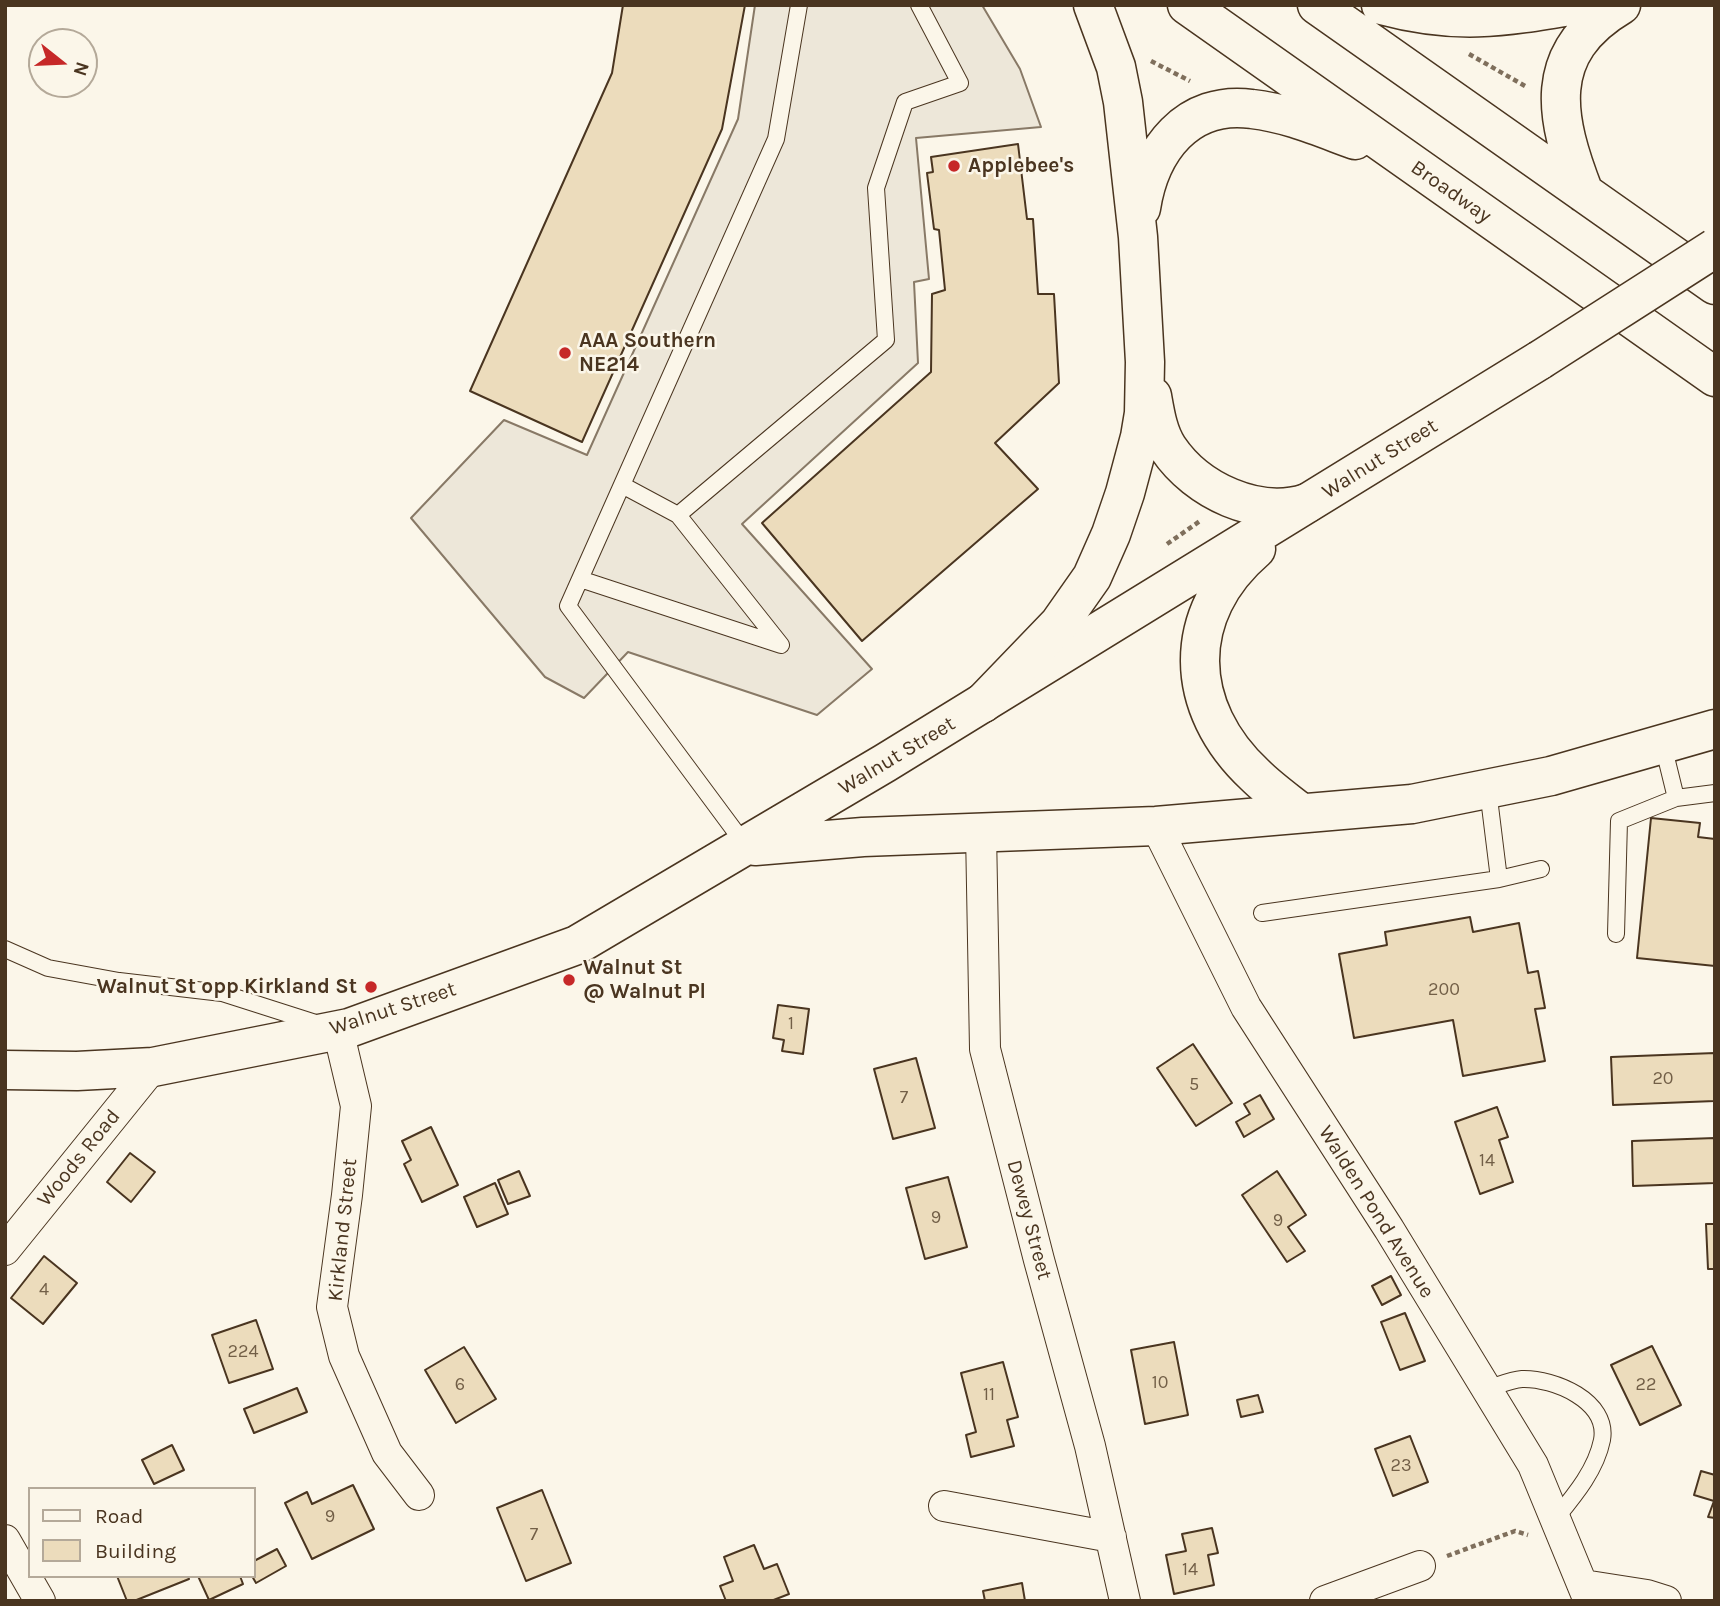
<!DOCTYPE html>
<html>
<head>
<meta charset="utf-8">
<style>
	body { margin:0 }
	#map { position:relative; width:1720px; height:1606px; overflow:hidden; background:#fbf6e9; font-family:Karla,sans-serif }
	canvas { display:block }
	.frame { position:absolute; inset:0; border:7px solid #4a3520; pointer-events:none }
	.legend { position:absolute; left:28px; top:1487px; width:228px; height:91px; box-sizing:border-box; background:#fbf6e9; border:2px solid #b4a999; margin:0; padding:9px 12px; list-style:none; font-size:21px; color:#4a3520 }
	.legend li { display:flex; align-items:center; gap:14px; height:35px }
	.legend b { width:35px; border:2px solid #b4a999 }
	.north { position:absolute; left:28px; top:28px; width:70px; height:70px; box-sizing:border-box; background:#fbf6e9; border:2px solid #b4a999; border-radius:50%; rotate:108deg; font-size:19px; font-weight:700; line-height:28px; text-align:center; color:#4a3520 }
	.north::after { content:''; display:block; margin:auto; width:24px; height:32px; background:#c62828; clip-path:polygon(50% 0,100% 100%,50% 72%,0 100%) }
</style>
</head>
<body>
<div id="map">
<canvas width="1720" height="1606"></canvas>
<div class="frame"></div>
<ul class="legend">
<li><b style="height:9px;background:#fbf6e9"></b>Road</li>
<li><b style="height:19px;background:#ecdcbc"></b>Building</li>
</ul>
<div class="north">N</div>
</div>
<script>
const g = document.querySelector('canvas').getContext('2d');
g.lineJoin = 'round';
function fillPath(path, color) {
  g.fillStyle = color;
  g.fill(path, 'evenodd');
}
function strokePath(path, color, width, dash) {
  g.strokeStyle = color;
  g.lineWidth = width;
  g.lineCap = dash ? 'butt' : 'round';
  g.setLineDash(dash || []);
  g.stroke(path);
}
function label(font, color, halo, rows, align = 'center') {
  g.font = font + ' Karla,sans-serif';
  g.lineWidth = 5;
  g.setLineDash([]);
  g.textBaseline = 'middle';
  g.strokeStyle = halo;
  g.fillStyle = color;
  for (const [text, x, y, turn = 0] of rows) {
    g.save();
    g.translate(x, y);
    g.rotate((+turn || 0) * Math.PI / 180);
    g.textAlign = isNaN(turn) ? turn : align;
    if (halo) g.strokeText(text, 0, 0);
    g.fillText(text, 0, 0);
    g.restore();
  }
}
const parking = new Path2D(`
	M755 5H982L1020 69 1041 127 916 138 929 279 914 282 918 363 742 524 872 669 817 715 628 652 584 698 545 677 411 518 504 420 587 455 738 119Z`);
const building = new Path2D(`
	M623 5H745L722 129 582 442 470 391 612 73Z
	M1018 144 1027 219H1033L1038 294H1054L1059 383 995 443 1038 489 862 641 762 523 931 372 932 294 945 290 939 230 934 229 927 173 933 172 931 157Z
	M1651 818 1700 823 1698 837 1715 839V966L1637 958Z
	M1470 917 1473 932 1519 923 1528 973 1538 971 1545 1008 1535 1009 1545 1061 1463 1076 1453 1020 1354 1038 1339 954 1387 945 1385 932Z
	M778 1005 809 1009 803 1054 782 1051 784 1040 773 1038Z
	M1193 1044 1232 1103 1196 1126 1157 1068Z
	M1715 1053V1101L1613 1105 1611 1057Z
	M916 1058 935 1128 893 1139 874 1069Z
	M1260 1095 1274 1119 1244 1137 1236 1122 1250 1114 1244 1104Z
	M1497 1107 1508 1137 1499 1140 1513 1182 1480 1194 1455 1122Z
	M431 1127 458 1185 422 1202 404 1164 411 1160 402 1141Z
	M1715 1138V1183L1633 1186 1632 1141Z
	M130 1153 155 1172 131 1202 107 1182Z
	M519 1171 530 1196 508 1204 498 1180Z
	M1277 1171 1306 1215 1288 1227 1305 1251 1287 1262 1242 1195Z
	M948 1177 967 1247 925 1259 906 1188Z
	M495 1183 508 1214 477 1227 464 1197Z
	M1706 1224H1715V1269H1708Z
	M44 1256 77 1283 43 1324 11 1298Z
	M1391 1276 1401 1295 1382 1305 1372 1286Z
	M1405 1313 1425 1361 1400 1370 1381 1322Z
	M256 1320 273 1369 229 1383 212 1335Z
	M1174 1342 1188 1415 1145 1424 1131 1350Z
	M1652 1346 1681 1405 1640 1425 1611 1365Z
	M464 1347 496 1399 456 1423 425 1370Z
	M1003 1362 1018 1417 1007 1420 1014 1446 971 1457 966 1435 976 1432 961 1373Z
	M297 1388 307 1412 254 1433 244 1409Z
	M1258 1395 1263 1412 1241 1417 1237 1400Z
	M1410 1436 1428 1482 1393 1496 1375 1449Z
	M172 1445 184 1470 154 1484 142 1460Z
	M1701 1471 1715 1475V1518L1708 1517 1714 1501 1694 1495Z
	M353 1485 374 1529 312 1559 285 1503 307 1492 312 1504Z
	M542 1490 571 1563 526 1581 497 1508Z
	M1212 1528 1218 1553 1208 1555 1214 1585 1174 1594 1166 1555 1186 1551 1182 1534Z
	M754 1545 764 1569 777 1564 789 1594 771 1601H726L720 1586 733 1581 724 1557Z
	M277 1549 286 1566 256 1583 252 1576 254 1561Z
	M117 1576H188L189 1579 134 1601H127Z
	M198 1576H240L243 1584 209 1600Z
	M1022 1583 1025 1601H985L983 1591Z`);
const path = new Path2D(`
	M1469 54 1525 86
	M1151 61 1190 81
	M1167 544 1200 521
	M1447 1556 1515 1531 1528 1535`);
const lane = new Path2D(`
	M678 515 886 340 876 188 905 102 960 83 919 5
	M580 579 781 645 678 515 622 485
	M1676 798 1715 793
	M746 846 568 606 776 139 799 5
	M1499 879 1541 869
	M1262 913 1499 879 1488 790
	M1616 934 1619 821 1676 798 1663 745
	M5 949 48 968 119 981 222 993 319 1024
	M1486 1389C1497 1386 1510 1380 1522 1379 1554 1378 1609 1401 1602 1440 1596 1470 1574 1496 1556 1518`);
const street = new Path2D(`
	M1156 826 1246 1007 1389 1229 1533 1465 1589 1601
	M981 832 985 1049 1039 1260 1090 1446 1125 1601
	M338 1030 356 1106 347 1195 332 1307 344 1356 387 1453 419 1495
	M5 1250 153 1067
	M944 1506 1111 1537
	M5 1540 40 1601
	M1583 1585 1647 1595 1666 1601
	M1325 1601 1420 1566`);
const primary = new Path2D(`
	M1256 549C1180 614 1183 708 1255 775 1269 789 1286 801 1301 813
	M755 846 863 837 1156 826 1412 804 1551 776 1715 729
	M5 1070 77 1071 153 1067 349 1028 577 945 885 763 1540 360`);
const highway = new Path2D(`
	M1187 5 1715 377
	M1317 5 1715 285
	M1381 5C1455 25 1501 18 1575 5
	M1584 193C1555 118 1540 53 1621 5
	M1141 208C1150 150 1187 100 1252 109 1288 113 1322 128 1355 140
	M1152 396C1155 413 1158 433 1168 448 1197 491 1258 519 1307 503
	M983 703 1059 624 1092 577 1111 534 1125 493 1140 437 1144 413 1145 362 1138 237 1123 102 1116 67 1093 5`);
const primaryBridge = new Path2D(`
	M1540 360 1715 248`);
const markers = [
	[954,166,7,"#c62828"],
	[565,353,7,"#c62828"],
	[569,980,7,"#c62828"],
	[371,987,7,"#c62828"]
];
const numberNames = [
	["200",1444,990],
	["1",791,1024],
	["20",1663,1079],
	["5",1194,1085],
	["7",904,1098],
	["14",1487,1161],
	["9",936,1218],
	["9",1278,1221],
	["4",44,1290],
	["224",243,1352],
	["10",1160,1383],
	["6",460,1385],
	["22",1646,1385],
	["11",989,1395],
	["23",1401,1466],
	["9",330,1517],
	["7",534,1535],
	["14",1190,1570]
];
const poiNames = [
	["Applebee's",968,166],
	["AAA Southern",579,341],
	["NE214",579,365],
	["Walnut St",583,968],
	["@ Walnut Pl",583,992],
	["Walnut St opp Kirkland St",357,987,"right"]
];
const streetNames = [
	["Broadway",1451,192,35],
	["Walnut Street",1380,459,-32],
	["Walnut Street",897,756,-31],
	["Walnut Street",393,1009,-18],
	["Woods Road",79,1158,-51],
	["Walden Pond Avenue",1376,1212,58],
	["Dewey Street",1029,1220,75],
	["Kirkland Street",343,1230,-84]
];
fillPath(parking, '#ede7d9');
strokePath(parking, '#887966', 2);
fillPath(building, '#ecdcbc');
strokePath(building, '#4a3520', 2);
strokePath(lane, '#4a3520', 18);
strokePath(street, '#4a3520', 32);
strokePath(primary, '#4a3520', 41);
strokePath(highway, '#4a3520', 41);
strokePath(path, '#7f6f5c', 4.5, [5, 3.5]);
strokePath(lane, '#fbf6e9', 16);
strokePath(street, '#fbf6e9', 30);
strokePath(primary, '#fbf6e9', 38);
strokePath(highway, '#fbf6e9', 38);
strokePath(primaryBridge, '#4a3520', 41, []);
strokePath(primaryBridge, '#fbf6e9', 38);
for (const [x, y, r, color] of markers) {
  const dot = new Path2D();
  dot.arc(x, y, r, 0, 2 * Math.PI);
  g.fillStyle = color;
  g.fill(dot);
  strokePath(dot, '#fbf6e9', 2.5);
}
label('18px', '#725f47', null, numberNames);
label('bold 21px', '#4a3520', '#fbf6e9', poiNames, 'left');
label('21px', '#4a3520', '#fbf6e9', streetNames);
</script>
</body>
</html>
